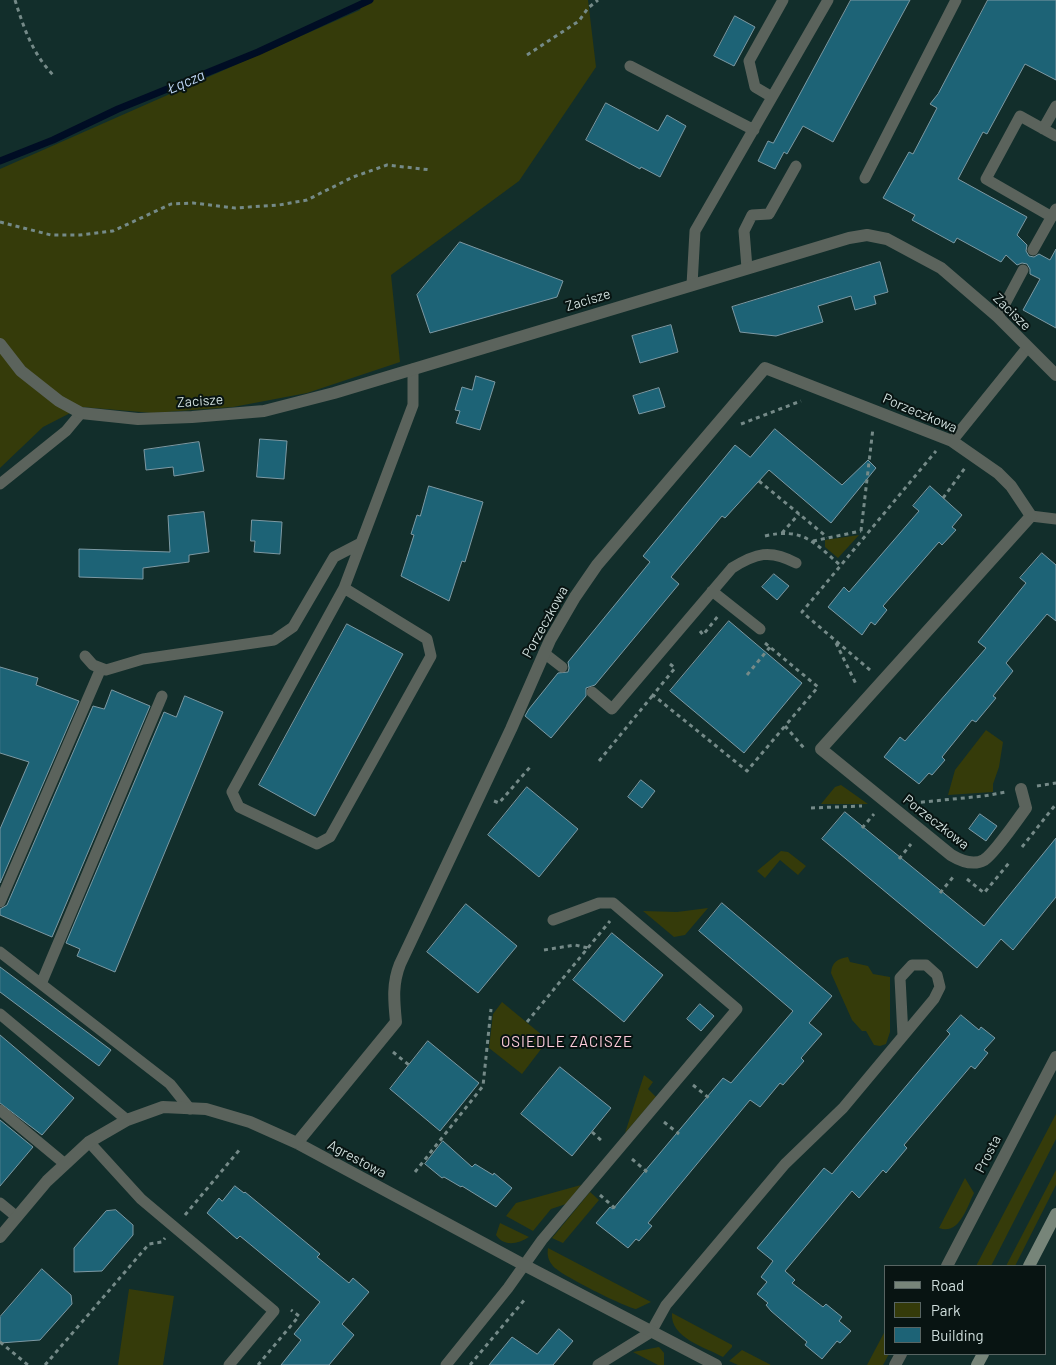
<!DOCTYPE html>
<html>
<head>
<meta charset="utf-8">
<style>
	body { margin:0 }
	#map { position:relative; width:1056px; height:1365px; overflow:hidden; background:#122e2b; font-family:Barlow,sans-serif }
	canvas { display:block }
	.legend { position:absolute; left:884px; top:1265px; width:162px; height:90px; box-sizing:border-box; background:#081412; border:1px solid #586563; margin:0; padding:6px 9px; list-style:none; font-size:15px; color:#cfdedc }
	.legend li { display:flex; align-items:center; gap:10px; height:25px }
	.legend b { width:25px; border:1px solid #586563 }
</style>
</head>
<body>
<div id="map">
<canvas width="1056" height="1365"></canvas>
<ul class="legend">
<li><b style="height:6px;background:#778579"></b>Road</li>
<li><b style="height:14px;background:#353b0a"></b>Park</li>
<li><b style="height:14px;background:#1d6376"></b>Building</li>
</ul>
</div>
<script>
const g = document.querySelector('canvas').getContext('2d');
g.lineJoin = 'round';
function fillPath(path, color) {
  g.fillStyle = color;
  g.fill(path, 'evenodd');
}
function strokePath(path, color, width, dash) {
  g.strokeStyle = color;
  g.lineWidth = width;
  g.lineCap = dash ? 'butt' : 'round';
  g.setLineDash(dash || []);
  g.stroke(path);
}
function label(font, color, halo, rows, align = 'center') {
  g.font = font + ' Barlow,sans-serif';
  g.lineWidth = 4;
  g.setLineDash([]);
  g.textBaseline = 'middle';
  g.strokeStyle = halo;
  g.fillStyle = color;
  for (const [text, x, y, turn = 0] of rows) {
    g.save();
    g.translate(x, y);
    g.rotate((+turn || 0) * Math.PI / 180);
    g.textAlign = isNaN(turn) ? turn : align;
    if (halo) g.strokeText(text, 0, 0);
    g.fillText(text, 0, 0);
    g.restore();
  }
}
const green = new Path2D(`
	M364 0H588L596 67 519 181 391 275 400 362 307 393 233 407 153 413 82 407 43 427 0 468V169L360 10Z
	M859 535 838 558 825 547V540Z
	M986 730 1003 742 999 767 993 784V792L948 795 955 770Z
	M841 785 868 804H821L835 787Z
	M781 851 788 852 806 866 798 875 780 860 765 878 757 871Z
	M708 908 685 935 674 937 643 911 677 912Z
	M848 957 850 962 868 966 873 974 890 977V1032L886 1044 880 1046 874 1045 866 1031H862L852 1020 831 973C832 962 837 959 848 957Z
	M502 1002 548 1040 522 1074 489 1048 493 1014Z
	M644 1075 653 1082 648 1089 656 1097 625 1133Z
	M1056 1114V1139L991 1266H976Z
	M1056 1170V1185L1015 1266H1006Z
	M965 1178 974 1193C967 1207 959 1236 939 1228Z
	M581 1185 566 1204 551 1209 533 1231 506 1216 516 1203Z
	M590 1192 599 1200 563 1243 552 1238Z
	M500 1223 529 1237C518 1244 504 1247 496 1235Z
	M548 1248 651 1302 636 1309C625 1307 560 1275 553 1266 548 1260 547 1255 548 1248Z
	M129 1289 174 1296 163 1365H118Z
	M672 1313 732 1345V1347L723 1357C705 1347 670 1338 672 1313Z
	M885 1331V1354H889L883 1365H867Z
	M659 1347 664 1353V1365H658L633 1352Z
	M742 1350 771 1365H738L729 1361Z`);
const stream = new Path2D(`
	M0 161 53 140 118 109 258 52 370 0`);
const building = new Path2D(`
	M851 0H910L833 142 803 126 787 154 784 152 775 169 758 161 768 141 773 143Z
	M988 0H1056V80L1025 64 987 134 983 132 958 179 1027 217 1017 235 1027 245 1026 251 1029 256 1034 257 1039 254 1050 260 1056 249V328L1023 310 1040 279 1030 274V269L1027 264 1022 263 1017 265 1006 255 1001 262 957 238 954 243 912 220 915 215 883 198 909 152 913 154 937 108 930 104 938 94Z
	M735 16 755 27 734 66 714 56Z
	M606 103 658 131 667 115 686 126 660 177 641 167 640 169 586 140Z
	M460 242 563 281 557 297 430 333 417 295Z
	M880 262 888 292 874 296 876 304 855 310 851 296 818 306 823 322 776 336 740 332 732 307Z
	M671 325 678 352 640 363 632 336Z
	M476 376 495 382 480 430 456 423 460 411 455 410 462 387 472 390Z
	M659 388 665 407 639 414 633 396Z
	M775 429 842 485 868 460 876 468 831 523 769 470 725 518 722 516 671 577 679 584 595 685 586 688V696L551 738 525 716 529 709 558 673 568 672 569 668 568 662 650 562 643 556 735 445 750 457Z
	M260 439 287 441 284 479 257 477Z
	M199 442 204 471 174 476 173 467 146 470 144 450Z
	M429 486 483 502 465 562 462 561 449 601 401 576 414 535 411 534 417 515 420 516Z
	M930 486 962 515 952 527 956 530 942 545 939 542 883 606 887 610 875 625 871 622 862 635 828 607 844 587 849 592 919 511 913 506Z
	M204 512 209 552 189 555V562L143 568V579L79 577V549L170 552 168 516Z
	M252 520 282 522 280 554 254 552 255 541H251Z
	M1042 553 1056 565V621L1047 614 1006 663 1013 671 993 696 996 698 976 722 972 720 942 757 945 760 932 775 929 773 919 784 884 757 900 737 905 741 986 648 978 642 1026 583 1020 578Z
	M774 574 789 586 777 600 762 587Z
	M729 621 802 683 744 753 670 691Z
	M347 624 403 654 315 816 259 785Z
	M0 667 38 678 36 685 79 701 0 883V829L29 762 0 753Z
	M112 690 150 706 52 937 0 915V909L7 905 93 706 104 709Z
	M185 696 223 712 115 972 77 956 80 949 66 943 164 712 176 717Z
	M641 780 655 791 642 808 628 797Z
	M527 787 578 829 539 877 488 835Z
	M845 812 984 926 1056 838V897L1013 950 1001 939 977 968 822 839Z
	M980 814 997 826 986 841 969 829Z
	M722 903 832 996 809 1023 822 1034 801 1058 804 1061 783 1085 780 1083 760 1107 750 1100 648 1223 652 1226 639 1241 636 1239 628 1248 596 1223 610 1207 613 1209 723 1078 731 1083 793 1011 699 931Z
	M466 904 517 946 478 993 427 952Z
	M612 933 663 975 624 1022 573 980Z
	M0 967 111 1050 99 1066 0 992Z
	M700 1004 714 1016 701 1031 687 1019Z
	M961 1015 979 1030 981 1027 995 1038 984 1050 988 1053 975 1069 971 1066 904 1145 907 1148 886 1173 883 1170 859 1198 852 1191 785 1271 795 1280 792 1283 823 1307 826 1304 842 1317 839 1321 851 1331 840 1343 837 1341 822 1359 805 1345 807 1342 771 1311 766 1305 768 1303 757 1294 767 1282 761 1277 773 1261 757 1248 824 1168 832 1174 950 1034 947 1031Z
	M0 1035 74 1098 42 1135 0 1103Z
	M428 1041 479 1083 440 1131 390 1089Z
	M560 1067 611 1108 572 1156 521 1114Z
	M0 1120 33 1147 0 1186Z
	M443 1141 472 1167 475 1164 493 1175 494 1173 512 1188 496 1207 462 1186 461 1187 444 1177 442 1178 425 1164Z
	M235 1186 244 1193 245 1192 320 1254 317 1257 349 1283 353 1278 369 1292 342 1324 354 1335 329 1365H281L301 1340 294 1334 320 1302 240 1236 237 1239 207 1213 219 1198 222 1201Z
	M116 1210 133 1225V1235L102 1271 74 1272V1248L106 1211Z
	M42 1269 71 1295 72 1304 40 1340 0 1343V1317Z
	M559 1329 573 1341 553 1365H489L512 1337 537 1354Z`);
const path = new Path2D(`
	M15 0C24 29 33 55 55 77
	M527 55 579 21 588 8 598 0
	M0 222 51 235H80L113 231 171 204 193 203 235 208 279 205 307 200 353 177 387 165 431 170
	M741 424 801 401
	M759 481 827 537
	M943 498 965 468
	M861 531 873 428
	M782 533 799 514
	M765 536C803 527 815 543 841 566
	M813 541 861 531
	M700 631 703 635 718 616
	M765 643 818 687 785 726 804 748
	M836 643 856 684
	M670 664 675 668 653 695 747 771 785 726
	M870 670 802 612 936 451
	M747 675 770 647
	M599 761 653 695
	M1037 786 1056 783
	M494 801 499 803 531 766
	M913 803 984 796 1006 792
	M811 808 862 806
	M862 828 874 814
	M1022 847 1056 804
	M899 859 911 844
	M967 879 984 893 1009 863
	M940 893 954 876
	M544 950 575 945 588 948
	M527 1022 610 921
	M393 1052 409 1065
	M693 1085 709 1098
	M664 1122 679 1134
	M592 1132 603 1142
	M632 1159 647 1172
	M415 1172 483 1086 491 1009
	M600 1195 616 1209
	M185 1215 241 1148
	M0 1342 28 1365
	M45 1365 149 1244 162 1242 165 1238
	M258 1365 299 1316 291 1310
	M470 1365 526 1298`);
const lane = new Path2D(`
	M630 66 754 130
	M772 97 755 87 749 61 783 0
	M1043 129 1056 106
	M865 178 956 0
	M1052 217 986 179 1020 116 1056 136
	M1033 250 1056 209
	M747 268 744 231 752 215 769 214 796 166
	M692 285 695 231 828 0
	M998 317 1023 270
	M952 441 1027 348
	M0 484 66 431 81 413
	M1031 516 1056 519
	M344 588 427 639 431 656 330 837 317 844 239 807 232 792 344 588 413 405V369
	M712 591 760 629
	M544 653 562 667
	M85 656 93 665 106 670 143 659 274 640 293 627 334 557 361 543
	M592 692 612 709 732 568C756 553 770 549 796 563
	M0 902 101 668
	M0 952 170 1084 190 1109
	M41 984 162 696
	M0 1014 127 1120
	M0 1110 65 1164
	M89 1142 141 1199 274 1311 229 1365
	M0 1203 17 1217
	M446 1365 508 1288 542 1240 737 1009 613 903H599L553 920
	M598 1365 651 1332 666 1305 785 1164 843 1108 934 999 940 987 937 975 926 965H912L900 978 903 1036`);
const street = new Path2D(`
	M0 344 21 371 59 401 81 413 138 419 192 417 264 411 334 393 849 238 867 235 887 239 941 268 998 317 1056 375
	M297 1143 396 1022C394 1001 392 984 400 964L511 729 550 640 575 597 597 565 765 368 952 441 998 473 1011 486 1031 516 821 749 951 855C961 861 973 866 984 860 994 854 1018 819 1026 808L1021 789
	M0 1237 47 1181 89 1142 127 1120 163 1107 206 1109 250 1122 297 1143 524 1265 716 1365
	M947 1266 1056 1057
	M895 1365 901 1354`);
const secondary = new Path2D(`
	M1029 1266 1056 1214
	M977 1365 983 1354`);
const streetNames = [
	["Zacisze",588,300,-17],
	["Zacisze",1012,312,44],
	["Zacisze",200,401,-4],
	["Porzeczkowa",920,413,23],
	["Porzeczkowa",545,622,-61],
	["Porzeczkowa",936,822,38],
	["Prosta",988,1154,-63],
	["Agrestowa",357,1159,28]
];
const waterNames = [
	["Łącza",186,82,-23]
];
const neighbourhoodNames = [
	["OSIEDLE ZACISZE",567,1042]
];
fillPath(green, '#353b0a');
strokePath(stream, '#000d24', 7);
fillPath(building, '#1d6376');
strokePath(building, '#7d99a3', 1);
strokePath(path, '#758a88', 3, [4, 4]);
strokePath(lane, '#5b635c', 11);
strokePath(street, '#5b635c', 12);
strokePath(secondary, '#778579', 12);
label('14px', '#cfdedc', '#081412', streetNames);
label('italic 15px', '#bed6f4', '#081412', waterNames);
g.letterSpacing = '1px';
label('15px', '#ffcddc', '#081412', neighbourhoodNames);
g.letterSpacing = '0px';
</script>
</body>
</html>
